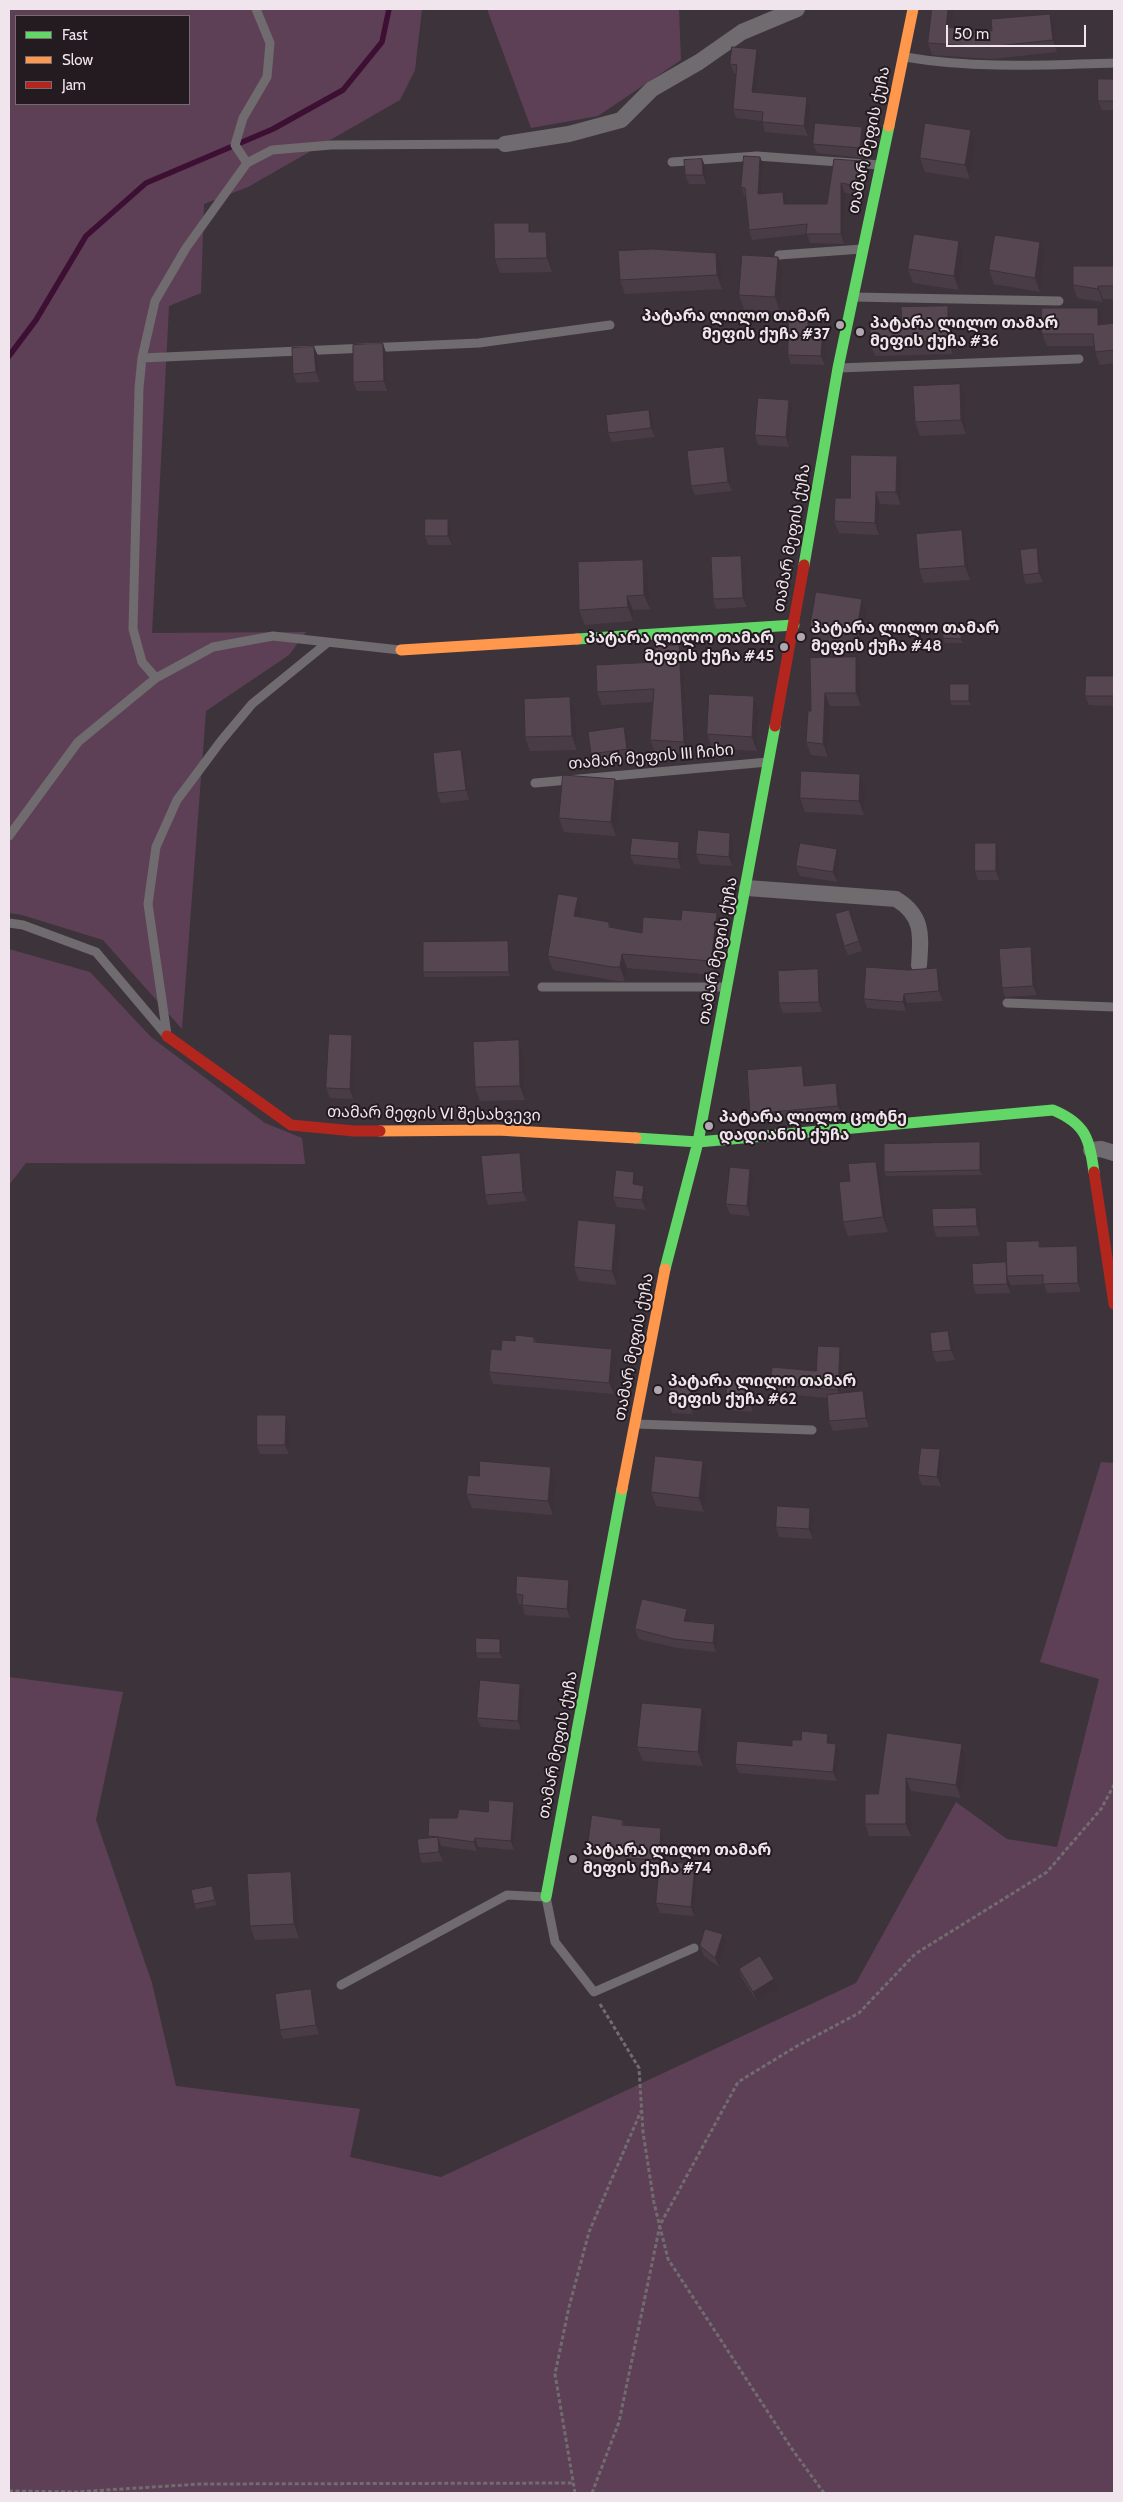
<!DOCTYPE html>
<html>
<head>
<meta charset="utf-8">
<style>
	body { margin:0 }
	#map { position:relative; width:1123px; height:2502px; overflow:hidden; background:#3d343b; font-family:Cabin,sans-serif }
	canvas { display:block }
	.frame { position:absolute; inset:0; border:10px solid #f0e5ec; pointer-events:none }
	.legend { position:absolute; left:15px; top:15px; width:175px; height:90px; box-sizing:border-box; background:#231b20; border:1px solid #756c72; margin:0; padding:6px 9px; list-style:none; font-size:15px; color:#f0e5ec }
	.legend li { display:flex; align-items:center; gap:10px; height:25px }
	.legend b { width:25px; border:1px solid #756c72 }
	.scale { position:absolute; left:946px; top:25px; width:140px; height:22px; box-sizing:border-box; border:2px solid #f0e5ec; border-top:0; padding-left:6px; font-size:15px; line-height:18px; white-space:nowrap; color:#f0e5ec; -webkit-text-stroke:4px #231b20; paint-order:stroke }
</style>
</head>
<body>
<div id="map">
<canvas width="1123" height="2502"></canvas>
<div class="frame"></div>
<ul class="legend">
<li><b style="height:6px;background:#63d668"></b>Fast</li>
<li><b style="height:6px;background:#ff974d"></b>Slow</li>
<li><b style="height:6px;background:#b3261e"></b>Jam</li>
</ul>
<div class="scale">50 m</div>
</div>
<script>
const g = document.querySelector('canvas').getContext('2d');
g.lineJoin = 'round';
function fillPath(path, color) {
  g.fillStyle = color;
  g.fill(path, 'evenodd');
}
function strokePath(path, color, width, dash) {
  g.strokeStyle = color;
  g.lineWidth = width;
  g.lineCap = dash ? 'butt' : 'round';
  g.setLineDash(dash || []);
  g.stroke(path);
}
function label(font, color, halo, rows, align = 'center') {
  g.font = font + ' Cabin,"Noto Sans Georgian",sans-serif';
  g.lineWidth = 4;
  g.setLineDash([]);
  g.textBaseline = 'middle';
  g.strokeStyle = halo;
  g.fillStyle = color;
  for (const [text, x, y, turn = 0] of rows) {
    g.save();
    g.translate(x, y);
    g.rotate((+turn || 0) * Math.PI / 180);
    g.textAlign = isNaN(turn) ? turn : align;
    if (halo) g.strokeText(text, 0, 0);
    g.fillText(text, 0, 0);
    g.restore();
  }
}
const green = new Path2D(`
	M9 9H422L415 70 400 100 248 187 204 204 201 293 169 306 152 633 306 632 289 655 206 711 182 1029 103 940 22 915 9 913ZM16 16H189V104H16Z
	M487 9H679L681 60 598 116 531 128Z
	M9 949 90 972 151 1037 265 1123 302 1138 305 1164 26 1163 9 1185Z
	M1101 1462 1114 1463V2493H9V1677L123 1692 96 1820 152 1983 176 2086 360 2109 350 2157 441 2177 856 1983 956 1802 1007 1839 1057 1847 1099 1679 1040 1662Z`);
const stream = new Path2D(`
	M9 356 36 320 86 236 146 183 273 129 343 90 382 42 389 9`);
const path = new Path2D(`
	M600 2004 639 2068 643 2132 654 2203 668 2259 792 2449 824 2493
	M9 2491 76 2492 200 2484 574 2483
	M575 2493 555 2374 569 2307 589 2232 641 2111
	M592 2493 619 2422 660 2225 738 2082 797 2046 859 2013 915 1954 1047 1872 1101 1809 1114 1785`);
const lane = new Path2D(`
	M256 9 270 43 267 77 243 118 235 145 247 163 272 150 331 145 505 144
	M905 57C975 69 1044 65 1114 63
	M672 162 757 156 880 165
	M247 163 186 248 155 301 142 358 139 388 133 629 142 662 156 678 213 647 273 636 400 650
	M779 255 862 249
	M853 297 1059 301
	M142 358 479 343 610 325
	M839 368 1079 359
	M535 783 768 762
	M9 836 78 742 156 678
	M9 923 23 925 96 952 167 1036
	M542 987H726
	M1007 1003 1114 1007
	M167 1035 148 904 156 847 177 800 221 741 252 704 327 643
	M635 1424 812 1430
	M341 1985 507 1895 546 1897 555 1942 594 1992 694 1948`);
const street = new Path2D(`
	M505 144 569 134 621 120 652 89 699 62 742 32 797 9
	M747 888 896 899C924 916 921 936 919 965
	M1091 1150 1101 1149 1114 1153`);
const fast = new Path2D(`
	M804 565 838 368 889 126
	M577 639 794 625
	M636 1138 698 1142 1053 1110C1086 1124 1089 1138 1094 1172
	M665 1269 698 1142 775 726
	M546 1897 622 1489`);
const slow = new Path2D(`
	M889 126 913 9
	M401 650 577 639
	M380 1131 498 1130 636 1138
	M622 1489 665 1269`);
const jam = new Path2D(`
	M775 726 804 565
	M167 1036 291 1125 354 1131H380
	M1094 1172 1114 1304`);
const wall = new Path2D(`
	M932 9H954L951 27 992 31 1054 25 1057 52 992 59 932 55 928 43Z
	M760 59 757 92 811 107 808 136 765 132 762 121 736 118 733 109 736 74 734 73 730 64Z
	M1114 79V110H1102L1098 101Z
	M862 127 866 137 864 158 817 153 813 144Z
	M976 144 970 179 925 172 920 158Z
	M702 159 706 168V184H689L685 175Z
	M834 159 865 170 860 195 845 193 844 244 810 243 807 234 752 240 749 230 746 197H745L741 187 764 166 762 194 787 201V204H827Z
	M529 223 533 232H546L551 246 552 272 500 273 495 259Z
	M959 241 964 255 959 290 913 283 908 269Z
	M1114 254V299H1103V302L1077 298 1073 285 1113 266Z
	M1045 256 1040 292 994 284 989 270Z
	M778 257 783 271 780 312 744 309 739 295Z
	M721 267 722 289 625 294 620 280Z
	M948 306 952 319 953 354 875 356 870 343Z
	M1103 320V324L1114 323V363L1100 365 1095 352V346H1047L1042 334Z
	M811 327 823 328 827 337 825 365 791 364 788 355Z
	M383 344 386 353 387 391H357L353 382Z
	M314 347 318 356 320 382 297 383 293 374Z
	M965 398 966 434 920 436 915 422Z
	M792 410 789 447 758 445 755 435Z
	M653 419 655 437 612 442 608 433Z
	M724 447 728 456 732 491 695 495 691 486Z
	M902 469 901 505 880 504 879 535 839 533 834 521 850 498Z
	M448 519 451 528 452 545H428L425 536Z
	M967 544 970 580 924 583 919 569Z
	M1037 548 1040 558 1043 582 1026 584 1023 575Z
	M643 560 648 574 650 609 633 610V621L585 625 579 610Z
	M745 565 747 607 716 609 713 599Z
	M867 613 861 649 815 642 810 627Z
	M964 629 963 643H945L943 638Z
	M856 657 861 670V706H830L828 757 811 755 806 742 811 711Z
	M683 658 688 755 655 753 650 740 653 702 602 705 597 692Z
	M1114 676V706L1089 705 1085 696Z
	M969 684 971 689V705H952L950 701Z
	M754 696 759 710 757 751 712 748 707 734Z
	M570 697 575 711 577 750 530 751 525 737Z
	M624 727 628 736 630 758 595 764 591 754Z
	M465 760 469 800 441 803 437 793Z
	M866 788 864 815 805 812 800 798Z
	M620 793 616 836 564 832 559 818Z
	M730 833 734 842 732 866 700 864 696 854Z
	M679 842 683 851 681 869 634 864 630 855Z
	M996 843 999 853V880H978L975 871Z
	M840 858 837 882 800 876 796 866Z
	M578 897 583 911 582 917 609 922 611 927 642 933 722 927 716 975 627 968 625 981H617L553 970 548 956Z
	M849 910 862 951 848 955 844 946Z
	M508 941 510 946V976L425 977 423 972Z
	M1031 947 1035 956 1037 995 1005 997 1002 988Z
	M818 969 821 979 822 1012 783 1013 779 1003Z
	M941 978 943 1001 907 1003 906 1011 867 1008 864 999Z
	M352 1035 355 1045 353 1099 330 1098 326 1088Z
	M519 1040 524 1055 525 1100 480 1101 475 1087Z
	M805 1075 806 1086 836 1083 840 1092 842 1115 754 1123 750 1114Z
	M980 1142 982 1147V1175L886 1176 884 1172Z
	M520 1153 523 1162 527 1201 488 1205 485 1195Z
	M750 1169 754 1178 750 1216 730 1214 726 1204Z
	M881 1176 888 1232 848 1236 843 1222Z
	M637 1182V1185L644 1186 648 1195 646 1210 617 1207 613 1197Z
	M980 1218V1236L937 1237 933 1227Z
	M616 1224 621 1238 617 1285 579 1281 574 1267Z
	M1039 1241 1041 1247 1077 1246 1080 1255 1081 1292 1047 1293 1044 1284 1010 1285V1284L1011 1293 976 1294 973 1285Z
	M534 1337 537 1343 617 1361 614 1394 493 1384 489 1372 501 1350 515 1341Z
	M952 1341 955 1360 936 1362 932 1352Z
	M843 1356 842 1393 866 1400 869 1427 833 1431 829 1421 827 1398 773 1393 770 1384 816 1371Z
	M691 1379 695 1388 693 1414 672 1413 669 1403Z
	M754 1392 753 1412 729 1410 726 1401Z
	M286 1415 289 1425V1454H260L257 1445Z
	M940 1449 944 1459 941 1486 922 1485 918 1475Z
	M703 1461 708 1475 704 1512 656 1506 651 1492Z
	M556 1481 553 1515 472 1508 466 1494Z
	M810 1508 814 1517 813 1539 779 1537 776 1527Z
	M572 1589 570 1618 525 1615 522 1604H519L516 1594Z
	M687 1609 690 1618 689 1621 718 1633 716 1652 678 1648 639 1639 635 1629Z
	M500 1639 502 1643V1658H478L476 1653Z
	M524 1693 521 1730 481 1727 477 1718Z
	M707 1722 703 1766 643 1761 637 1747Z
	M832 1744 840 1753 837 1781 739 1773 735 1764 792 1746Z
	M962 1744 967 1757 961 1798 911 1791V1836H869L865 1824 878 1794Z
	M514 1802 517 1811 514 1850 478 1847 477 1851 441 1846 443 1861 422 1863 419 1854 429 1838 428 1836 457 1818 488 1812Z
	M623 1820 625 1826 664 1838 663 1861 695 1864 698 1873 694 1916 660 1913 656 1903 659 1870 628 1867V1865L590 1860 587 1851Z
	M297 1886 299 1938 255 1940 250 1926Z
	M214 1891 216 1905 196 1909 194 1904Z
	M723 1934 727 1943 719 1967 704 1956 700 1946Z
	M739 1969 778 1989 757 2002 742 1978Z
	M311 1989 314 1998 319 2034 283 2039 280 2030Z`);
const shadedWall = new Path2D(`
	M948 9H954L950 38 946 27Z
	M1050 14 1054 25 1057 52 1053 40Z
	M757 49 760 59 756 101 752 92Z
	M807 97 811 107 808 136 804 126Z
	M862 127 866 137 864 158 860 148Z
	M971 130 976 144 970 179 965 165Z
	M760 157 764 166 761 204 758 194Z
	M702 159 706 168V184L703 175Z
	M861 161 865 170 860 195 857 186Z
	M841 183 845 193 844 244 841 234Z
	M783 192 787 201 788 213 784 204Z
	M529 223 534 237 529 232Z
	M546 232 551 246 552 272 547 258Z
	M959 241 964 255 959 290 954 276Z
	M1040 242 1045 256 1040 292 1035 278Z
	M716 253 721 267 722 289 717 275Z
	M778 257 783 271 780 312 775 297Z
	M1098 286 1103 299V302L1098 289Z
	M948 306 952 319 953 354 948 341Z
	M1098 308 1103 320 1102 337 1098 325Z
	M808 319 812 329 808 327Z
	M823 328 827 337 825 365 821 356Z
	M383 344 386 353 387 391 384 381Z
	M314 347 318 356 320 382 316 372Z
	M960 384 965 398 966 434 961 420Z
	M789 400 792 410 789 447 786 437Z
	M649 410 653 419 655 437 651 428Z
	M724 447 728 456 732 491 728 482Z
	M897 456 902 469 901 505 896 492Z
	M876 492 880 504 879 535 875 523Z
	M448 519 451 528 452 545 448 536Z
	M962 530 967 544 970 580 965 566Z
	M1037 548 1040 558 1043 582 1039 573Z
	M741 556 745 565 747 607 743 598Z
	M643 560 648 574 650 609 644 595Z
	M627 596 633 610V621L628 607Z
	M862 599 867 613 861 649 856 635Z
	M962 624 964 629 963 643 961 639Z
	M679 645 683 658 688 755 684 742Z
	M856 657 861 670V706L856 693Z
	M969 684 971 689V705L969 701Z
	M825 693 830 706 828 757 823 744Z
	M754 696 759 710 757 751 752 737Z
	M570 697 575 711 577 750 572 736Z
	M624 727 628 736 630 758 627 749Z
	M461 750 465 760 469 800 466 790Z
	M860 774 866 788 864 815 859 801Z
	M615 779 620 793 616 836 611 822Z
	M730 833 734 842 732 866 729 857Z
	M679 842 683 851 681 869 678 859Z
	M996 843 999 853V880L996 871Z
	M837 849 840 858 837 882 833 872Z
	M578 897 583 911 579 930 574 916Z
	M849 910 853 919 862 951 859 941Z
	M717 913 722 927 716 975 711 961Z
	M508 941 510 946V976L509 972Z
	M1031 947 1035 956 1037 995 1033 986Z
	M622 954 627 968 625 981 620 967Z
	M937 968 941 978 943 1001 939 991Z
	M818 969 821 979 822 1012 819 1002Z
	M904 994 907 1003 906 1011 903 1002Z
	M352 1035 355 1045 353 1099 350 1089Z
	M519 1040 524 1055 525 1100 520 1086Z
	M802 1066 805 1075 807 1095 804 1086Z
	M836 1083 840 1092 842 1115 838 1106Z
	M980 1142 982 1147V1175L980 1170Z
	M520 1153 523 1162 527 1201 523 1192Z
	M876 1162 881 1176 888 1232 883 1217Z
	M750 1169 754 1178 750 1216 747 1206Z
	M634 1172 637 1182 636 1194 633 1184Z
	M644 1186 648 1195 646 1210 642 1200Z
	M976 1208 980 1218V1236L977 1226Z
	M616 1224 621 1238 617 1285 612 1271Z
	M1077 1246 1080 1255 1081 1292 1078 1283Z
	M1006 1262 1007 1276 1010 1284 1011 1293 1007 1284Z
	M948 1331 952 1341 955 1360 951 1350Z
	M840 1347 843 1356 841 1400 838 1390Z
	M612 1349 617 1361 614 1394 609 1383Z
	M691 1379 695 1388 693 1414 690 1404Z
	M751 1382 754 1392 753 1412 750 1403Z
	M863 1391 866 1400 869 1427 866 1418Z
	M286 1415 289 1425V1454L285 1445Z
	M940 1449 944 1459 941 1486 937 1477Z
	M703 1461 708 1475 704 1512 699 1498Z
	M551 1467 556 1481 553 1515 548 1501Z
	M810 1508 814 1517 813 1539 809 1529Z
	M569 1580 572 1589 570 1618 567 1609Z
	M687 1609 690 1618 687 1630 684 1621Z
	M715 1624 718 1633 716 1652 713 1643Z
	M500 1639 502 1643V1658L500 1653Z
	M520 1684 524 1693 521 1730 518 1721Z
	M702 1708 707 1722 703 1766 698 1752Z
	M828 1734 832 1743H827Z
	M836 1744 840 1753 837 1781 833 1772Z
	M962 1744 967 1757 961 1798 956 1785Z
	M906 1778 911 1791V1836L906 1824Z
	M514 1802 517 1811 514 1850 511 1841Z
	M661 1828 664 1838 662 1870 659 1860Z
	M438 1837 441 1846 443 1861 439 1852Z
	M475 1838 478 1847 477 1851 474 1842Z
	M695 1864 698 1873 694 1916 691 1907Z
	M291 1872 297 1886 299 1938 294 1924Z
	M723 1934 727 1943 719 1967 715 1958Z
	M774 1979 778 1989 757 2002 753 1992Z
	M311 1989 314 1998 319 2034 316 2025Z`);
const building = new Path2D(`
	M932 9H948L946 27 992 31 991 19 1050 14 1053 40 988 47 928 43Z
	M732 47 757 49 752 92 807 97 804 126 762 122 763 112 733 109 737 65 730 64Z
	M1098 79H1114V101H1098Z
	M815 123 862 127 860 148 813 144Z
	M925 123 971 130 965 165 920 158Z
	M744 156 760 157 758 194 783 192 784 204H827L834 159 861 161 857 186 841 183V234H806L807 224 749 230 745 188 741 187Z
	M702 159 703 175H685L684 160Z
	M494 223H529V232H546L547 258 495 259Z
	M914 234 959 241 954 276 908 269Z
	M995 235 1040 242 1035 278 989 270Z
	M652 249 716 253 717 275 620 280 618 251Z
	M1113 254H1114V286H1098V289L1073 285V266H1113Z
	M742 255 778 257 775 297 739 295Z
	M948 306V341L870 343V329L902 328 901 307Z
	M1042 308H1098V325L1114 323V350L1095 352 1093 334H1042Z
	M789 319H808V327L823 328 821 356 788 355Z
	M383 344 384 381 353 382V345Z
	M314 347 316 372 293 374 292 348Z
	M960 384 961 420 915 422 913 386Z
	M758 398 789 400 786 437 755 435Z
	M649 410 651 428 608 433 606 415Z
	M724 447 728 482 691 486 687 451Z
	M851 455 897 456 896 492H876L875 523 834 521 835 498H850Z
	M425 519H448V536H425Z
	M962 530 965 566 919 569 916 534Z
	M1037 548 1039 573 1023 575 1020 550Z
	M741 556 743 598 713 599 711 557Z
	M643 560 644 595 627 596 628 607 579 610 578 562Z
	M816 592 862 599 856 635 810 627Z
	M944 623 962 624 961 639 943 638Z
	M679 645 684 742 650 740 654 689 597 692 596 665 655 662V646Z
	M856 657V693H825L823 744 806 742 808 711H811L810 658Z
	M1086 676H1114V696H1085Z
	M950 684H969V701H950Z
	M709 694 754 696 752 737 707 734Z
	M570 697 572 736 525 737 524 699Z
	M624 727 627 749 591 754 588 732Z
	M461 750 466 790 437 793 433 753Z
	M801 771 860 774 859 801 800 798Z
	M563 775 615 779 611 822 559 818Z
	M698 830 730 833 729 857 696 854Z
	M632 838 679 842 678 859 630 855Z
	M800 843 837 849 833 872 796 866Z
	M975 843H996V871H975Z
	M558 894 578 897 574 916 609 922V927L642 933 643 917 681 920 682 910 717 913 711 961 622 954 620 967H612L548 956Z
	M849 910 859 941 844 946 835 914Z
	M508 941 509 972H423V942Z
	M1031 947 1033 986 1002 988 999 949Z
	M866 967 908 970 937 968 939 991 904 994 903 1002 864 999Z
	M818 969 819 1002 779 1003 778 971Z
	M329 1034 352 1035 350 1089 326 1088Z
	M519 1040 520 1086 475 1087 473 1042Z
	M802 1066 804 1086 836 1083 838 1106 750 1114 747 1070Z
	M980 1142V1170L884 1172V1144Z
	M520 1153 523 1192 485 1195 481 1156Z
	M876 1162 883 1217 843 1222 839 1182 850 1181 848 1164Z
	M730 1167 750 1169 747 1206 726 1204Z
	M616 1170 634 1172 633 1184 644 1186 642 1200 613 1197Z
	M976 1208 977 1226 933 1227 932 1209Z
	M578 1220 616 1224 612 1271 574 1267Z
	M1039 1241V1247L1077 1246 1078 1283 1043 1284V1275L1007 1276 1006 1242Z
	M1006 1262 1007 1284 973 1285 972 1264Z
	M948 1331 951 1350 932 1352 930 1333Z
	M515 1335 534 1337V1342L612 1349 609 1383 489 1372 491 1349 501 1350 502 1340 515 1341Z
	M818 1346 840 1347 838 1390 770 1384 772 1367 816 1371Z
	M670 1377 691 1379 690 1404 669 1403Z
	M727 1380 751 1382 750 1403 726 1401Z
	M863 1391 866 1418 829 1421 827 1395Z
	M257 1415H286L285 1445H257Z
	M921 1448 940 1449 937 1477 918 1475Z
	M655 1456 703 1461 699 1498 651 1492Z
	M480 1461 551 1467 548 1501 466 1494 468 1475 479 1476Z
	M777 1506 810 1508 809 1529 776 1527Z
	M517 1576 569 1580 567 1609 522 1605 523 1595 516 1594Z
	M642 1599 687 1609 684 1621 715 1624 713 1643 674 1639 635 1629Z
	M476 1638 500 1639V1653H476Z
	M480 1680 520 1684 518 1721 477 1718Z
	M642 1703 702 1708 698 1752 637 1747Z
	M802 1731 828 1734 827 1743 836 1744 833 1772 735 1764 737 1741 792 1746V1740H801Z
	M887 1733 962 1744 956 1785 906 1778V1824H865V1794H878Z
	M489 1800 514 1802 511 1841 475 1838 474 1842 438 1837 439 1852 419 1854 417 1839 438 1837 428 1836 429 1818H457L459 1809 488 1812Z
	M592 1815 623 1820 622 1825 661 1828 659 1860 625 1858V1856L587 1851Z
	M660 1861 695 1864 691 1907 656 1903Z
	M291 1872 294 1924 250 1926 247 1874Z
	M212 1886 215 1900 194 1904 191 1890Z
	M705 1929 723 1934 715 1958 700 1946Z
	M760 1956 774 1979 753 1992 739 1969Z
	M311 1989 316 2025 280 2030 275 1994Z`);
const markers = [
	[840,325,5,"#b1a7ae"],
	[860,332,5,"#b1a7ae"],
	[801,637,5,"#b1a7ae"],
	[784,647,5,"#b1a7ae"],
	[709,1126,5,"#b1a7ae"],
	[658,1390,5,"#b1a7ae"],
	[573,1859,5,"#b1a7ae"]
];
const streetNames = [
	["თამარ მეფის ქუჩა",869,140,-78],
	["თამარ მეფის ქუჩა",792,538,-80],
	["თამარ მეფის III ჩიხი",651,757,-5],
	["თამარ მეფის ქუჩა",718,951,-79],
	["თამარ მეფის VI შესახვევი",434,1114,1],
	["თამარ მეფის ქუჩა",634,1347,-79],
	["თამარ მეფის ქუჩა",558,1745,-79]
];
const poiNames = [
	["პატარა ლილო თამარ",830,316,"right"],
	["მეფის ქუჩა #37",830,334,"right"],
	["პატარა ლილო თამარ",870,323],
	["მეფის ქუჩა #36",870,341],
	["პატარა ლილო თამარ",811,628],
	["მეფის ქუჩა #48",811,646],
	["პატარა ლილო თამარ",774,638,"right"],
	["მეფის ქუჩა #45",774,656,"right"],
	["პატარა ლილო ცოტნე",719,1117],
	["დადიანის ქუჩა",719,1135],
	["პატარა ლილო თამარ",668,1381],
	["მეფის ქუჩა #62",668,1399],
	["პატარა ლილო თამარ",583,1850],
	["მეფის ქუჩა #74",583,1868]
];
fillPath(green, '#5d4055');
strokePath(stream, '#3c0f33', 5.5);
strokePath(path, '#716c70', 3, [4, 2.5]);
strokePath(lane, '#6f6b6e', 9);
strokePath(street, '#6f6b6e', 16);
strokePath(fast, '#63d668', 11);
strokePath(slow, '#ff974d', 11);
strokePath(jam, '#b3261e', 11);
fillPath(wall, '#493c46');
fillPath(shadedWall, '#3c3139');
fillPath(building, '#554651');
strokePath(building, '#3c3139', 1);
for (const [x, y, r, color] of markers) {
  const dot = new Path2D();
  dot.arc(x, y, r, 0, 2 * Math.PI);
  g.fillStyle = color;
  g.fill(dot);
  strokePath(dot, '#231b20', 2);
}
label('16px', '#f0e5ec', '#231b20', streetNames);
label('bold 16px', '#f0e5ec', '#231b20', poiNames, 'left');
</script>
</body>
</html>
